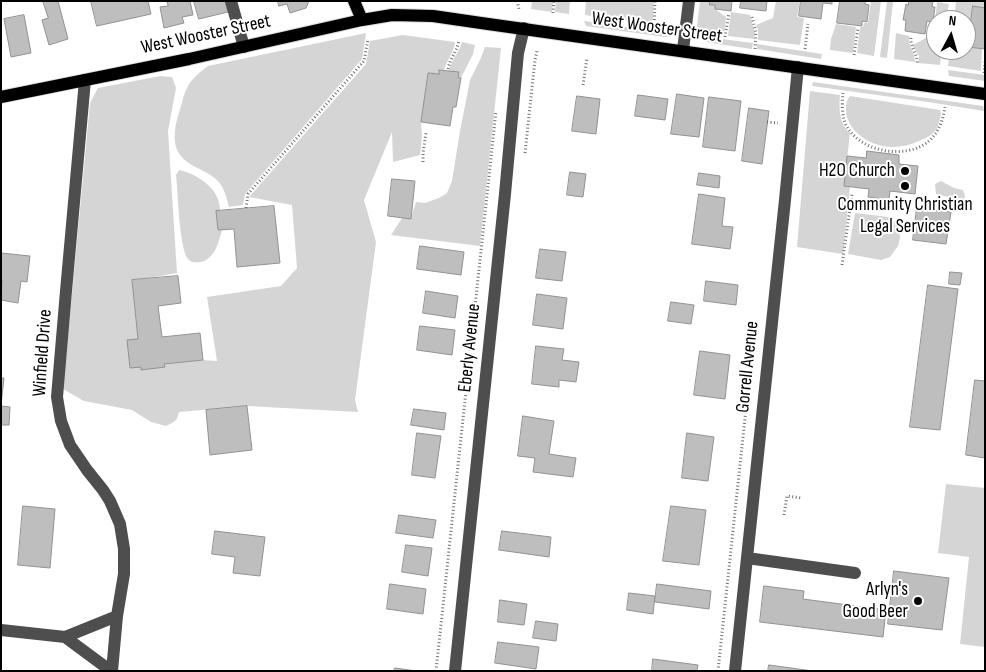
<!DOCTYPE html>
<html>
<head>
<meta charset="utf-8">
<style>
	body { margin:0 }
	#map { position:relative; width:986px; height:672px; overflow:hidden; background:#fff; font-family:"Sofia Sans Condensed",sans-serif }
	canvas { display:block }
	.frame { position:absolute; inset:0; border:2px solid #000; pointer-events:none }
	.north { position:absolute; left:926px; top:10px; width:50px; height:50px; box-sizing:border-box; background:#fff; border:1px solid #999; border-radius:50%; rotate:6deg; font-size:14px; font-weight:700; line-height:20px; text-align:center; color:#000 }
	.north::after { content:''; display:block; margin:auto; width:18px; height:22px; background:#000; clip-path:polygon(50% 0,100% 100%,50% 72%,0 100%) }
</style>
</head>
<body>
<div id="map">
<canvas width="986" height="672"></canvas>
<div class="frame"></div>
<div class="north">N</div>
</div>
<script>
const g = document.querySelector('canvas').getContext('2d');
g.lineJoin = 'round';
function fillPath(path, color) {
  g.fillStyle = color;
  g.fill(path, 'evenodd');
}
function strokePath(path, color, width, dash) {
  g.strokeStyle = color;
  g.lineWidth = width;
  g.lineCap = dash ? 'butt' : 'round';
  g.setLineDash(dash || []);
  g.stroke(path);
}
function label(font, color, halo, rows, align = 'center') {
  g.font = font + ' "Sofia Sans Condensed",sans-serif';
  g.lineWidth = 4;
  g.setLineDash([]);
  g.textBaseline = 'middle';
  g.strokeStyle = halo;
  g.fillStyle = color;
  for (const [text, x, y, turn = 0] of rows) {
    g.save();
    g.translate(x, y);
    g.rotate((+turn || 0) * Math.PI / 180);
    g.textAlign = isNaN(turn) ? turn : align;
    if (halo) g.strokeText(text, 0, 0);
    g.fillText(text, 0, 0);
    g.restore();
  }
}
const green = new Path2D(`
	M532 1H553L552 12 531 9Z
	M556 1H570L569 14 555 12Z
	M586 1H651L654 3 652 25 585 15Z
	M700 1H710V4L715 5V9L726 17 724 35 701 32 697 26Z
	M776 1H800L797 17 804 18 800 45 758 40V30L756 25 773 18Z
	M871 1H881L874 56 857 53 860 27H863L864 23H868Z
	M887 1H893L887 58 880 57Z
	M956 1H984V8L973 7 968 46 982 48 981 71 948 66 950 50H966V20H954Z
	M937 2 949 4 946 20H936V50H942L940 65 918 63 919 56 912 45C939 34 934 27 937 2Z
	M731 12 750 15 755 33 754 39 728 36Z
	M584 21 674 34 671 36 665 37 586 26Z
	M836 24 856 27 853 53 830 50 831 39Z
	M366 33 362 59 245 194 243 205 229 207C227 200 225 191 221 185 211 170 191 169 181 156 169 141 177 119 182 103 183 99 184 93 187 88 191 79 200 72 208 66Z
	M896 33 909 36C908 46 915 52 915 62L894 59Z
	M403 35 455 42C454 52 447 60 444 70H439V74L428 73 421 122 422 135 420 155 393 162 392 132 364 200 376 242 355 400 358 412 247 406 179 412 177 419 172 423 166 426 151 422 132 410 84 401 63 389 90 103 98 88 160 76 172 77 176 88 168 131 177 273 132 281 141 369 164 367V364L203 360 217 361 207 297 281 286 297 268 292 205 249 197 366 64 370 41Z
	M699 36 753 43 752 49 711 43 704 41Z
	M462 42 475 45 473 54 461 78H458L459 72 449 71C451 60 459 53 462 42Z
	M757 44 822 54 821 59 757 49Z
	M485 47 501 48 480 246 391 235 402 218H411L416 202 425 203 439 198 447 193 452 181 460 131 470 80 480 60Z
	M948 70 985 75V81L949 76Z
	M813 82 983 106 984 111 928 102 812 86Z
	M810 91 840 95C839 108 839 124 850 133L844 185 850 187 843 254 797 247Z
	M850 96 940 110 941 113C940 118 939 123 937 128 933 135 926 138 919 141 898 151 872 149 855 131 850 125 846 118 846 111 846 105 846 101 850 96Z
	M179 170C194 173 212 184 218 199 219 202 220 207 220 211L216 212 218 230H222C219 241 216 254 206 260 201 263 192 264 188 259 179 248 178 191 176 175Z
	M941 181 954 188 963 190 965 196 963 204 958 207 948 197 936 194 935 184Z
	M855 213 889 217 899 225 900 238 898 246 890 257 881 260 848 254Z
	M946 484 985 488V647L960 644 969 557 938 553Z`);
const building = new Path2D(`
	M43 1H58L68 39 49 45 42 20 48 18Z
	M91 1H148L151 14 97 26Z
	M167 1H190L193 15 182 17 184 23 164 28 160 7 168 6Z
	M194 1H225L228 12 199 19Z
	M278 1H309L306 8 290 13 287 4 279 6Z
	M710 1H732L731 11 715 9V5H710Z
	M741 1H767L766 11 740 8Z
	M801 1H832V4L823 3 821 19 799 16Z
	M840 1H865V4L869 5 867 22 862 21V26L837 23Z
	M909 1H933L932 7H935L933 22 927 21 925 34 905 31 906 20H903L906 4 908 5Z
	M973 6 985 8V49L968 47Z
	M24 15 31 53 11 57 4 19Z
	M439 70 459 72 458 78H461L456 107H453L450 126 421 122 428 73 439 74Z
	M677 94 704 98 699 137 671 134Z
	M638 95 668 99 665 120 635 116Z
	M577 96 600 99 596 134 572 131Z
	M709 97 741 101 735 151 703 147Z
	M749 108 769 111 762 164 742 161Z
	M867 151 899 155V164L918 166 915 194 890 191 889 200 868 197 869 189 844 186 847 156 866 158Z
	M570 172 586 174 583 197 567 195Z
	M699 173 720 176 719 188 697 185Z
	M392 179 415 181 411 219 388 216Z
	M699 194 725 198 722 226 733 227 730 249 692 244Z
	M274 206 280 263 237 267 234 229 218 230 216 211Z
	M917 208 951 212 946 244 913 240Z
	M420 246 464 252 461 275 417 269Z
	M540 249 566 252 562 281 536 278Z
	M1 253 30 256 27 282 21 281 18 303 1 300 2 280H1Z
	M950 272 962 273 960 285 949 284Z
	M178 276 181 303 158 306 162 337 200 333 203 360 164 364 165 367 141 370V367L130 368 127 340 138 339 132 280Z
	M706 281 738 285 736 305 704 301Z
	M928 285 958 289 940 430 910 427Z
	M426 291 458 296 455 318 423 313Z
	M537 294 567 298 563 329 533 325Z
	M671 302 694 305 691 324 668 321Z
	M420 326 455 330 452 355 417 350Z
	M536 346 564 349 562 360 579 362 576 382 559 380V387L532 384Z
	M700 351 730 355 725 399 694 395Z
	M1 378H4L1 405Z
	M975 380 985 381V458L966 455Z
	M1 406 10 407 9 425H1Z
	M247 406 252 450 210 455 206 410Z
	M414 409 446 413 444 430 411 425Z
	M523 416 554 421 549 454 576 458 573 477 533 472 535 458 518 456Z
	M417 433 441 436 435 478 412 475Z
	M687 433 714 437 708 481 682 478Z
	M23 506 55 509 50 568 18 565Z
	M671 506 706 510 699 565 663 561Z
	M399 515 436 520 433 538 396 533Z
	M215 531 265 537 260 576 233 573 235 557 212 554Z
	M502 531 551 537 549 557 499 550Z
	M406 545 432 548 428 576 402 572Z
	M894 571 949 578 942 630 888 624Z
	M390 584 426 589 423 614 387 609Z
	M657 584 711 591 709 609 655 602Z
	M764 586 804 591 803 599 886 610 883 637 760 622Z
	M629 593 655 596 653 614 627 610Z
	M500 600 527 604 524 625 498 622Z
	M536 621 558 624 556 641 533 638Z
	M498 642 539 647 536 669 495 663Z
	M653 659 698 665 697 671H652Z
	M769 665 813 671H768Z
	M395 668 416 671H394Z`);
const path = new Path2D(`
	M517 1 519 9
	M469 2V1
	M553 13 554 1
	M752 17 756 32 755 49
	M654 27 655 1
	M725 37 729 13
	M911 38C910 47 918 54 917 64
	M805 49 808 24
	M854 55 858 28
	M448 69C450 58 457 52 459 40
	M984 73 985 62
	M583 85 587 58
	M843 93C842 101 842 112 844 120 855 152 905 161 929 141 939 132 943 120 945 107
	M767 122 778 123
	M525 153 535 60 537 51
	M423 162V153L426 133
	M246 208 248 194 364 61 368 39
	M842 265 852 194
	M784 515 787 496 802 498
	M436 671 496 111
	M718 671 748 390`);
const minor = new Path2D(`
	M231 1 244 47
	M683 50 689 1
	M85 80 66 291 57 397 61 421 70 445 87 470 103 490 110 501 120 524 124 549V574L117 616 112 671
	M747 558 855 573
	M1 630 65 637
	M111 671 65 637 117 616
	M455 671 505 194 518 53 524 28
	M735 671 785 200 798 67`);
const major = new Path2D(`
	M354 1 362 20
	M1 97 189 59 362 20 392 15 433 16 481 23 985 94`);
const markers = [
	[905,171,5,"#000"],
	[905,186,5,"#000"],
	[918,601,5,"#000"]
];
const streetNames = [
	["West Wooster Street",657,28,8],
	["West Wooster Street",206,35,-12],
	["Eberly Avenue",470,348,-84],
	["Winfield Drive",43,353,-86],
	["Gorrell Avenue",748,367,-84]
];
const poiNames = [
	["H2O Church",895,171],
	["Community Christian",905,205,"center"],
	["Legal Services",905,227,"center"],
	["Arlyn's",908,590],
	["Good Beer",908,612]
];
fillPath(green, '#d5d5d5');
fillPath(building, '#bebebe');
strokePath(building, '#929292', 1);
strokePath(major, '#dbdbdb', 14);
strokePath(path, '#707070', 3, [1, 2.5]);
strokePath(minor, '#4e4e4e', 12);
strokePath(major, '#000', 12);
for (const [x, y, r, color] of markers) {
  const dot = new Path2D();
  dot.arc(x, y, r, 0, 2 * Math.PI);
  g.fillStyle = color;
  g.fill(dot);
  strokePath(dot, '#fff', 2);
}
label('19px', '#000', '#fff', streetNames);
label('19px', '#000', '#fff', poiNames, 'right');
</script>
</body>
</html>
